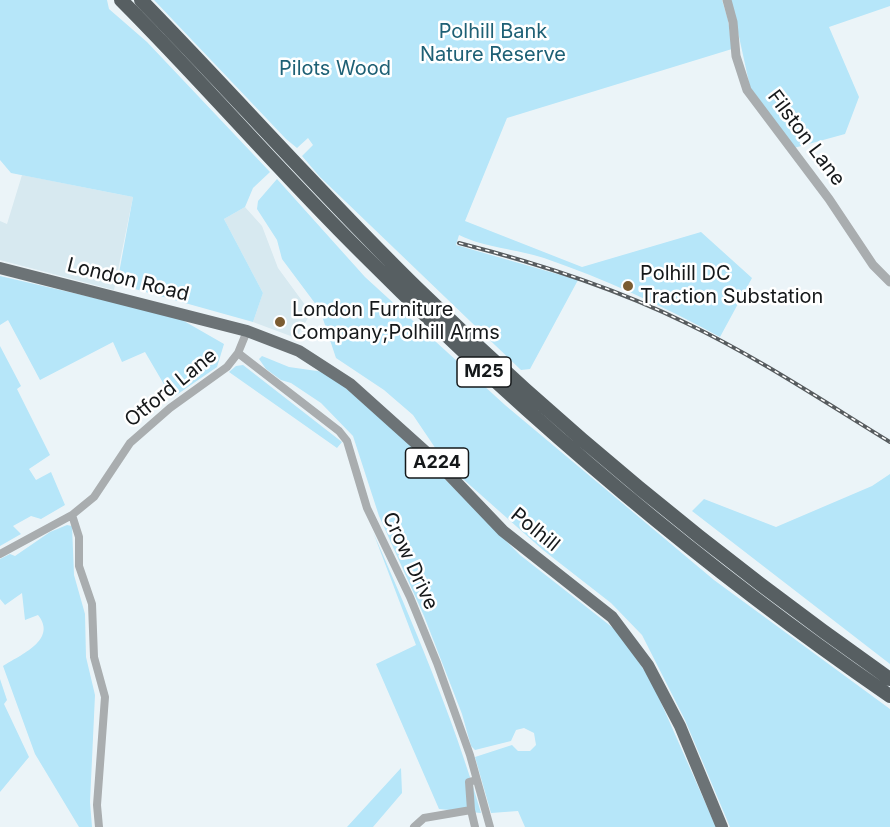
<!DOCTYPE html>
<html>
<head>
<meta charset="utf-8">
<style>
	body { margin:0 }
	canvas { display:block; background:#ebf4f8 }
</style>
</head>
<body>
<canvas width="890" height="827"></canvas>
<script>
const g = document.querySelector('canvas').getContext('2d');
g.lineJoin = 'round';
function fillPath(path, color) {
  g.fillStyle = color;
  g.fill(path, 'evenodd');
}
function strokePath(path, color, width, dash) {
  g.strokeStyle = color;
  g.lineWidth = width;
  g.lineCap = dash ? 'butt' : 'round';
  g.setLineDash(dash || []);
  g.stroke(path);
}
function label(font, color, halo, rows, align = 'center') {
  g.font = font + ' Inter,sans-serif';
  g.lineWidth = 5;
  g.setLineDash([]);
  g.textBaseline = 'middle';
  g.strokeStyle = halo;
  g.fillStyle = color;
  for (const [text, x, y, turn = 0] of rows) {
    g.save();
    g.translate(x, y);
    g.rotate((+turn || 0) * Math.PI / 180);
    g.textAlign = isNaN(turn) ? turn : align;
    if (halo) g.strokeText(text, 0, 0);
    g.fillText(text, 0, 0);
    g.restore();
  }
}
const built = new Path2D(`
	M22 175 133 197 114 290 0 260V221L7 224Z
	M245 207 262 226 278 268 311 313 296 338 253 322 263 293 224 219Z`);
const green = new Path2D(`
	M0 0H107L109 9 147 42 270 172 253 188 245 207 224 219 263 293 253 322 117 284 133 197 11 173 0 160Z
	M154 0H722L728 20 732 49 507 118 465 221 582 267 701 232 752 278 720 337C663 306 605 279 544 258 517 249 485 248 459 235L456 245 578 280 530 369 521 370 320 177 302 156 313 145 308 138 297 148 286 139Z
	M731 0H890V6L829 27 859 97 845 134 794 148 750 87Z
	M277 179 365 277 505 405 714 580 890 709V827H730L685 720 642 635 611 603 543 550 463 479 442 458 413 415 384 390 336 358 320 310 282 259 277 240 257 209 258 201Z
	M0 276 177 317 224 344 217 367 172 398 145 352 122 362 113 342 40 380 8 320 0 325Z
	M0 346 21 386 17 389 50 455 29 469 36 480 51 472 65 505 41 519 31 516 13 526 21 534 0 546Z
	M262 356 289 367 324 372 339 382 418 452 520 555 617 631 651 680 716 827H525L518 811 491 813 475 757 512 745 518 751H530L536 745 534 733 524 728 516 730 511 741 475 750 471 746 462 714 424 616 379 516 353 436 321 403 291 383 281 380 266 369 259 359Z
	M243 365 342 442 337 448 229 372 236 366Z
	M890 474V664L692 511 704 499 776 527 872 486Z
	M67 525 72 526 74 575 85 614 86 657 95 695 90 802 92 827H79L35 754 3 666C20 655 58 640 38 615L25 620 22 593 5 605 0 599V559L10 554 15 556 50 532Z
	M373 532C413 624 453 716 481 813L439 809 376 664 416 645Z
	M0 679 7 700 4 704 29 757 0 792Z
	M401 768 402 793 373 827H347Z`);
const minor = new Path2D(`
	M238 353 339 431 347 441 367 508 410 597 437 663 470 755 490 827
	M72 515 79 537V566L92 604 94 657 105 697 97 805 99 827
	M0 554 72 515 94 497 130 443 170 408 227 367 238 353 247 331
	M414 827 424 818 471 810
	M475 827 471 810 469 782 476 780`);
const tertiary = new Path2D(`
	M727 0 733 22 736 56 747 90 829 199 873 265 890 282`);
const primary = new Path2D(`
	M0 268 247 331 299 351 350 384 438 463 503 531 612 617 648 665 680 726 722 827`);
const motorway = new Path2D(`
	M121 0C206 85 284 177 370 261 530 421 704 568 890 696
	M141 0C234 95 321 194 416 287 563 431 722 561 890 679`);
const rail = new Path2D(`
	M459 243C537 263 613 287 686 323 757 357 823 401 890 442`);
const markers = [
	[628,286,6,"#7b5c31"],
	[280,322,6,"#7b5c31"]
];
const shields = [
	[484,372,54],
	[437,463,63]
];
const shieldNames = [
	["M25",484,372],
	["A224",437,463]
];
const parkNames = [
	["Polhill Bank",493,32],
	["Nature Reserve",493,55],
	["Pilots Wood",335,69]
];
const streetNames = [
	["Filston Lane",806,138,53],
	["London Road",128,280,14],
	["Otford Lane",171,388,-39],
	["Polhill",535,530,39],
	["Crow Drive",410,561,65]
];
const poiNames = [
	["Polhill DC",640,274],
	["Traction Substation",640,297],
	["London Furniture",292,310],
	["Company;Polhill Arms",292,333]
];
fillPath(built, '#d7e9f0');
fillPath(green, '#b6e6f9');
strokePath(minor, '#a9adaf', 8);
strokePath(tertiary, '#a9adaf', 9);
strokePath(primary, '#6c7376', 12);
strokePath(motorway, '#575f62', 14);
strokePath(rail, '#575c5f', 4);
strokePath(rail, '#fff', 1.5, [4.5]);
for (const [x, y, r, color] of markers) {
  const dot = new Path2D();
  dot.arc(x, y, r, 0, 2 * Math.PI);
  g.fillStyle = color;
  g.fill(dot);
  strokePath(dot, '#fff', 2);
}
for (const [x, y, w] of shields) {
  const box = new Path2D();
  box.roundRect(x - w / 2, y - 15, w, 30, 4.5);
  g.fillStyle = '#fff';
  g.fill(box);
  strokePath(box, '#15181a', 1.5);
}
label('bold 18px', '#15181a', null, shieldNames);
label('20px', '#1e6075', '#fff', parkNames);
label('20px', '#15181a', '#fff', streetNames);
label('20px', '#15181a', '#fff', poiNames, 'left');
</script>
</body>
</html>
